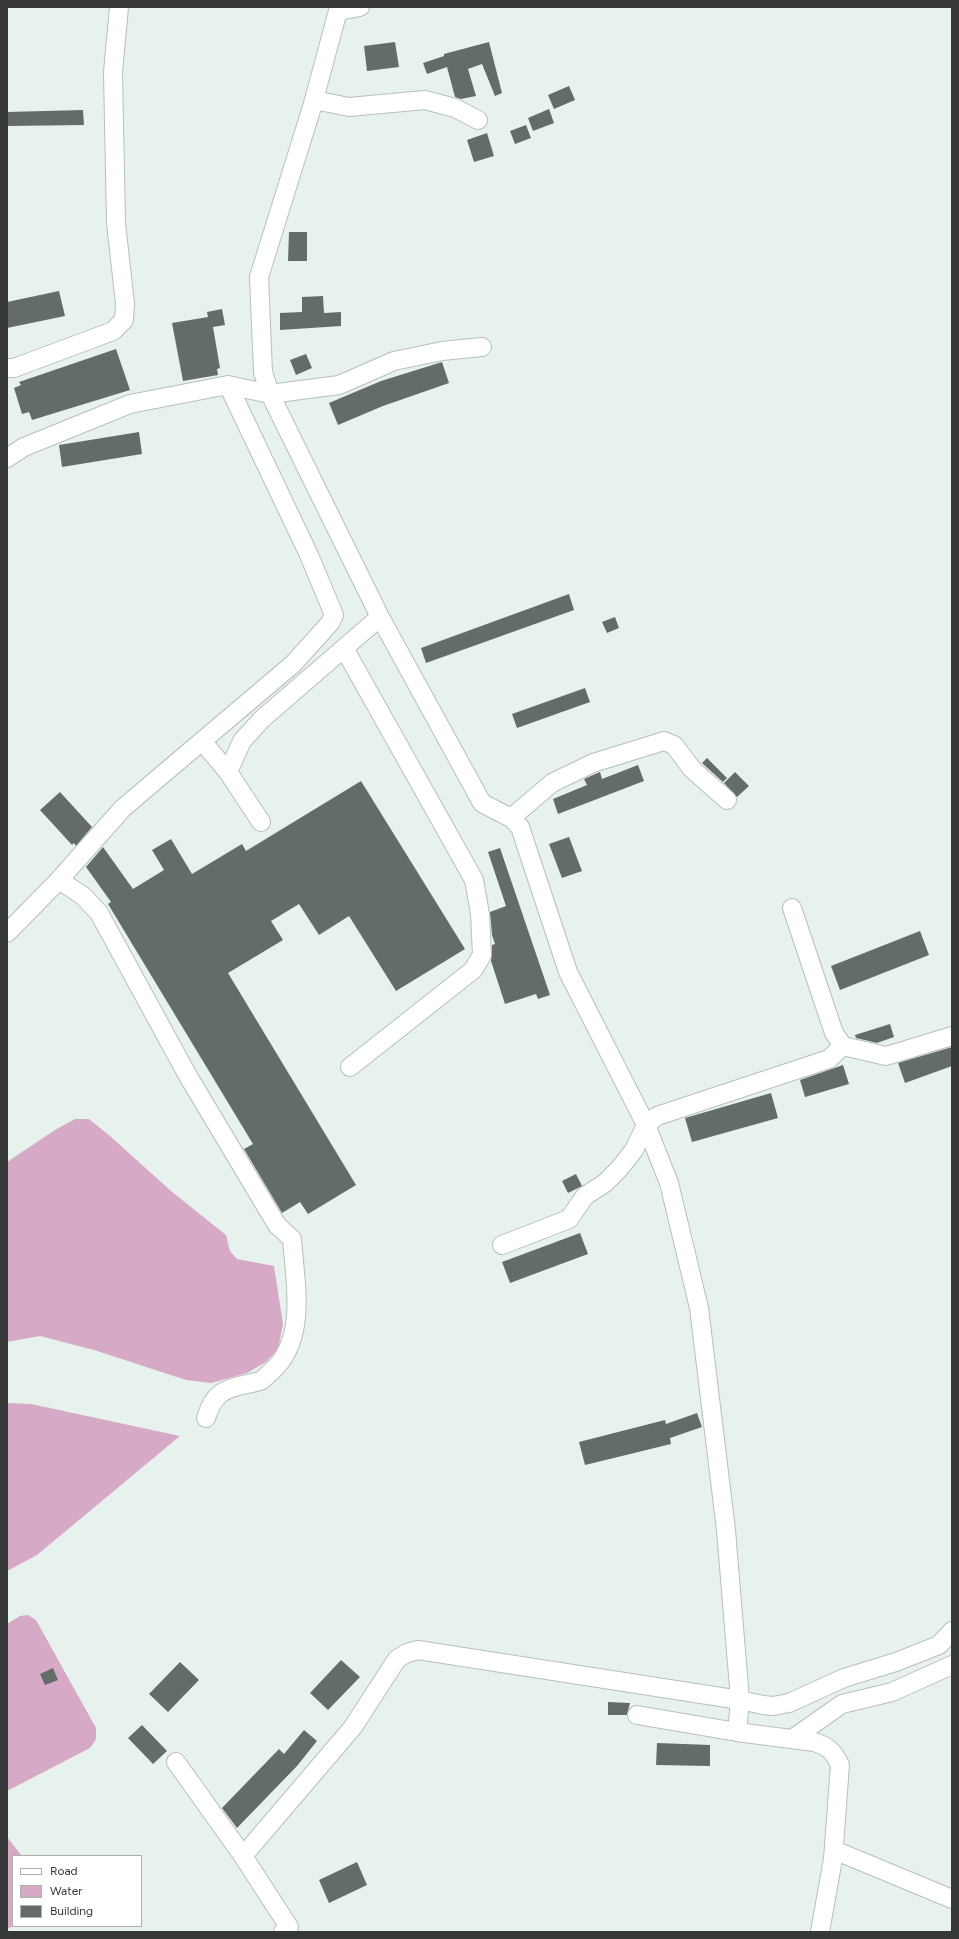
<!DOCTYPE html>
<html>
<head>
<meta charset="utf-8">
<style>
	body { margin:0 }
	#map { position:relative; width:959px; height:1939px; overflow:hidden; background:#e8f2ec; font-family:Figtree,sans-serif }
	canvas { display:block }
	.frame { position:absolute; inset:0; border:8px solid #353836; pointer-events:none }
	.legend { position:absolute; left:12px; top:1855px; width:130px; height:72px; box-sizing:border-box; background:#fff; border:1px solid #aeafaf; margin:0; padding:5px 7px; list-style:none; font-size:12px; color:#353836 }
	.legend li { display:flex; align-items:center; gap:8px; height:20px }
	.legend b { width:20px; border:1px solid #aeafaf }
</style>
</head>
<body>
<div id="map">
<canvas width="959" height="1939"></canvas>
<div class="frame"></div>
<ul class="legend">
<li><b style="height:5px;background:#fff"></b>Road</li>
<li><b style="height:11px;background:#d6a9c7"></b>Water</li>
<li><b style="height:11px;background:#646c67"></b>Building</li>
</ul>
</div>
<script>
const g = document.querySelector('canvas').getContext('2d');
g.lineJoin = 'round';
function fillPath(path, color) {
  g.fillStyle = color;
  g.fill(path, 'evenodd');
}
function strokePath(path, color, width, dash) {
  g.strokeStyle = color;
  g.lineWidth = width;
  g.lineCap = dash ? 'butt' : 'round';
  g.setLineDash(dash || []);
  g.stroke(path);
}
const water = new Path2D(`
	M75 1119H89L110 1136 171 1191 226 1235 230 1251 237 1259 274 1266 283 1324 278 1349 266 1362 247 1373 211 1383 186 1380 94 1350 40 1336 7 1342V1162L55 1130Z
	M7 1403 31 1404 180 1436 37 1555 7 1571Z
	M28 1615 36 1620 96 1728V1739L90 1748 7 1791V1624L20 1616Z
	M7 1837 22 1856H13V1926L7 1929Z`);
const building = new Path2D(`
	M395 42 399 67 367 71 364 46Z
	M489 42 502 93 495 96 482 64 468 69 476 96 461 99 455 97 447 67 427 74 423 63 444 56V54Z
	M569 86 575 100 554 109 548 95Z
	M549 109 554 123 533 131 528 118Z
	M83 110 84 125 7 126V112Z
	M526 125 531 138 515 144 510 131Z
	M487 133 494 156 474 162 467 140Z
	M289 232H307V261H288Z
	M59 291 65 316 7 328V302Z
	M323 296 324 313 341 312V326L280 330V313L302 312V297Z
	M222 309 225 325 213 327 220 368 217 369 218 375 183 381 172 323 208 317 207 312Z
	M116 349 130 390 32 420 29 412 22 414 14 388 21 385 19 382Z
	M306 354 312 368 296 375 290 360Z
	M442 362 449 383 383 406 338 425 329 403 381 381Z
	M139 432 142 454 62 467 59 445Z
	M569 594 574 610 426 663 421 648Z
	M615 617 619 628 607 633 602 622Z
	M585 688 590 702 517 728 512 714Z
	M707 758 727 778 723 782 702 763Z
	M638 765 644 781 558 814 553 799 587 785 584 779 600 772 602 779Z
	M735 772 749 786 737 797 724 783Z
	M361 781 465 949 396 991 349 916 319 935 299 904 271 921 283 940 228 973 356 1185 308 1214 300 1202 282 1213 244 1149 253 1144 108 904 111 902 86 867 103 847 133 889 164 870 152 850 171 839 192 874 242 844 246 851Z
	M60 792 92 827 76 846 74 843 72 845 40 810Z
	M569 837 582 871 562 878 549 844Z
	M500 848 550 995 538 999 536 994 505 1004 491 961 492 945 495 944 492 935 490 912 506 906 488 852Z
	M920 931 929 955 840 990 831 966Z
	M890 1024 894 1037 877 1043 856 1038 855 1035Z
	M952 1047V1066L905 1083 898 1063Z
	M843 1065 849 1084 805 1097 800 1080Z
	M771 1093 778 1118 692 1142 685 1118Z
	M576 1174 582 1186 568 1193 562 1181Z
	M580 1233 588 1254 510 1283 502 1262Z
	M697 1413 702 1427 670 1438 671 1444 585 1465 579 1442 665 1420 666 1424Z
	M341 1660 360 1677 328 1710 310 1693Z
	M180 1662 199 1680 168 1712 149 1694Z
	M53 1668 58 1680 45 1685 40 1674Z
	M608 1702 630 1703 627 1715H608Z
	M142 1725 167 1751 153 1764 128 1738Z
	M304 1730 317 1741 297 1766 237 1828 222 1808 279 1749 284 1754Z
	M657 1743 710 1745V1766L656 1765Z
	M357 1862 367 1885 329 1903 319 1880Z`);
const minor = new Path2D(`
	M338 11 360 7
	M314 100 349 107 425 100 455 108 478 120
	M7 368H14L113 331 124 320 125 304 116 223 113 72 119 7
	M7 458 24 447 130 404 228 385 270 394 339 385 394 361 442 351 482 347
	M344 648 474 880 480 914 482 955 473 970 350 1067
	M202 741 228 772
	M511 818 552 783 593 763 664 741 674 745 692 769 727 800
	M261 822 228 772 242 741 262 719 380 617
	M59 880 83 896 99 913 188 1076 277 1225 292 1239C295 1283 308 1339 271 1372 268 1374 265 1378 262 1380 258 1382 252 1383 247 1384 223 1389 214 1393 206 1418
	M7 933 59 880 123 808 293 664 330 623 334 615 309 555 228 385
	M843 1046 886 1056 952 1036
	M502 1245 569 1219 585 1196 605 1183 619 1169 634 1150 646 1125 657 1116 829 1059 843 1046 834 1033 792 908
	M637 1715 737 1732
	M792 1739 842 1704 892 1692 952 1665
	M176 1762 243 1856 353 1727 397 1659 407 1653 418 1650 740 1700 726 1530 699 1308 669 1183 646 1125 568 972 520 827 511 818 482 803 380 617 270 394 263 372 259 277 312 107 339 7
	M834 1850 952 1899
	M243 1856 289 1927 283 1932
	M820 1932 833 1859 840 1765C834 1752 828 1746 814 1742L737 1732 740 1700 763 1705 773 1706 789 1703 844 1678 896 1662 939 1645 952 1631`);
fillPath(water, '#d6a9c7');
fillPath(building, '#646c67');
strokePath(minor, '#b7c0ba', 20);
strokePath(minor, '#fff', 18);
</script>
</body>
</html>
